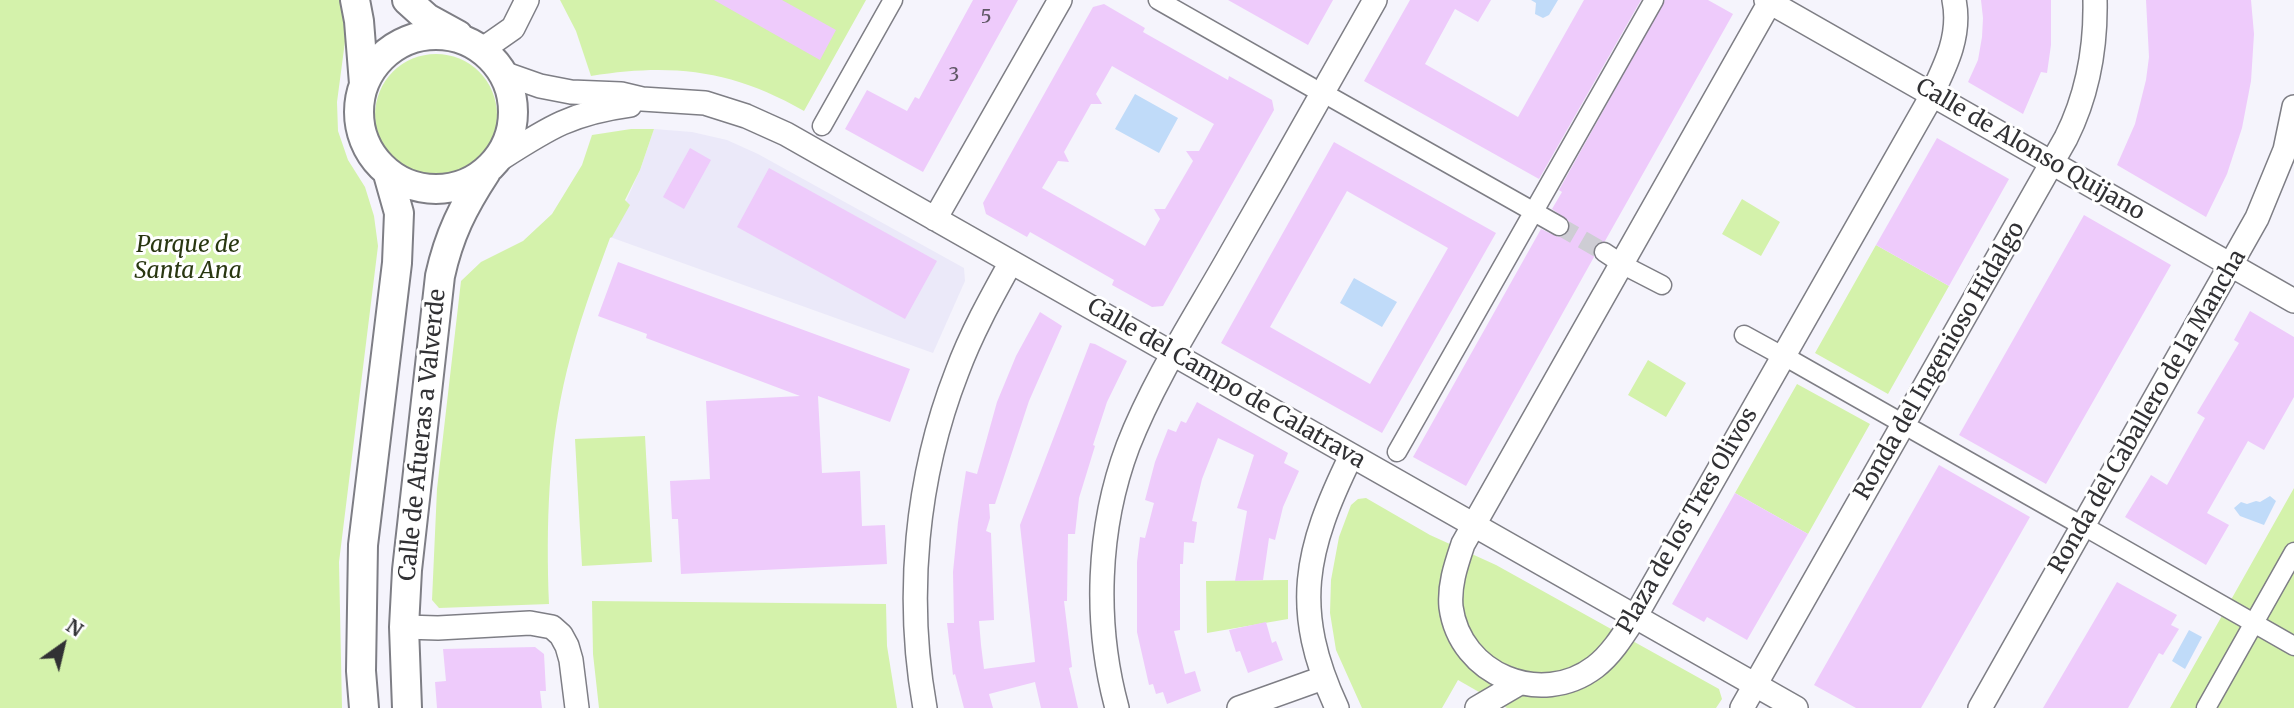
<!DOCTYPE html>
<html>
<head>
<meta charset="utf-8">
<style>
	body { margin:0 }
	#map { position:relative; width:2294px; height:708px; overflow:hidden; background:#f5f4fc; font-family:Merriweather,serif }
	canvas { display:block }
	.north { position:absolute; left:28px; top:610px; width:70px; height:70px; -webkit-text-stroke:5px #fff; paint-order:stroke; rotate:34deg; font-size:19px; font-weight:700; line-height:28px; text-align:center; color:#313134 }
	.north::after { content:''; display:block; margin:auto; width:24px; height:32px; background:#313134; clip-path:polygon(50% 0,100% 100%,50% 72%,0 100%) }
</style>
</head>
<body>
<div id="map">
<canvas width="2294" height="708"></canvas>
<div class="north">N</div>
</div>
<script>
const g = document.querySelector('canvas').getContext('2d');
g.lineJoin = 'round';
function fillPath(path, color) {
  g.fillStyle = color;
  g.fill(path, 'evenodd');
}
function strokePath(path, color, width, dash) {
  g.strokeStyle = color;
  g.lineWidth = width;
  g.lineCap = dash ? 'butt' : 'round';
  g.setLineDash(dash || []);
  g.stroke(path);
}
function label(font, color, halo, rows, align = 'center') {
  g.font = font + ' Merriweather,serif';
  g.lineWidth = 6;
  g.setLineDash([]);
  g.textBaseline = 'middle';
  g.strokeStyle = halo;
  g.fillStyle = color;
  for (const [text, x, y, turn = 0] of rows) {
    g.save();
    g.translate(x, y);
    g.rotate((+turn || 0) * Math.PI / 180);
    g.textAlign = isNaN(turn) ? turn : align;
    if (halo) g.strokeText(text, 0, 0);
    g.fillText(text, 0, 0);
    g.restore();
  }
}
const built = new Path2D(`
	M654 129 692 132 727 140 758 154 964 268 965 281 933 353 610 237 640 170Z`);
const green = new Path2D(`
	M0 0H341L346 34 337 102 338 131 348 160 365 187 374 216 378 246 339 562 342 708H0Z
	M560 0H866L804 111C732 70 673 63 591 76L576 31Z
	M375 115a61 61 0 1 1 122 0a61 61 0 1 1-122 0Z
	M631 129H654L640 170 625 200 630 205 612 237 610 238C594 281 578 325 567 370 548 447 546 525 549 604L439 608 432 600 437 489 461 281 481 262 523 241 552 214 582 165 592 135Z
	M1742 199 1780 222 1761 256 1722 234Z
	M1876 245 1949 286 1888 394 1815 353Z
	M1648 360 1686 383 1666 417 1628 395Z
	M1797 384 1870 424 1808 534 1735 493Z
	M645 436 652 562 582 566 575 439Z
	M2294 488V708H2170Z
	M1366 498 1430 535 1496 565 1719 689 1722 699 1716 708H1507L1458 680 1442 708H1362L1336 650 1330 613 1331 580 1339 537 1351 505 1358 499Z
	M1288 580V619L1207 633 1206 581Z
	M592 601 886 604 887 646 897 708H599L593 654Z`);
const water = new Path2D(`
	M1531 0H1558L1549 15 1543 18 1535 14 1536 3Z
	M1135 94 1178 118 1159 153 1115 129Z
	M1354 278 1397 302 1382 327 1340 303Z
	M2270 496 2276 501 2264 525 2240 516 2234 508 2241 502 2247 504 2256 501 2260 502Z
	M2189 630 2202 637 2185 669 2172 661Z`);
const building = new Path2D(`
	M714 0H782L836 30 820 60Z
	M973 0H1018L923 172 845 129 867 90 907 111 915 97 919 99Z
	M1228 0H1333L1308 45Z
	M1410 0H1491L1478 22 1455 9 1425 64 1518 117 1584 0H1641L1539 179 1364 81Z
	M1665 0H1708L1733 14 1605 241 1594 246V257L1466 486 1413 457 1541 229 1558 237 1565 235 1569 231 1568 220 1552 209 1562 192 1559 190Z
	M1981 0H2051V45L2047 73 2041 72 2023 114 1968 82 1978 60 1982 37 1983 18Z
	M2146 0H2251L2254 34 2251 81 2242 128 2227 174 2206 217 2117 165 2135 124 2146 80 2149 57Z
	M1104 4 1145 28 1143 32 1228 80 1229 76 1272 100 1274 110 1163 306 1152 307 1112 285 1114 280 1030 232 1027 237 986 214 983 203 1093 7ZM1112 66 1214 124 1199 151H1186L1193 161 1165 209H1154L1160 219 1145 246 1042 188 1058 161 1069 162 1064 152 1091 104H1102L1096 94Z
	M1937 138 2009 179 1949 286 1876 245Z
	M1334 142 1496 233 1382 433 1221 343ZM1347 191 1448 248 1370 384 1270 327Z
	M690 148 711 160 684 209 663 197Z
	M769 168 937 261 905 319 737 227Z
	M2084 215 2171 265 2046 484 1959 435Z
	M618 262 910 369 890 422 818 396 822 473 860 471 862 526 885 525 887 564 681 574 678 519H672L670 481 710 479 706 401 800 396 646 338 647 334 598 316Z
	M2250 311 2294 337V397L2264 450 2248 441 2207 513 2229 525 2206 565 2125 517 2151 475 2167 485 2205 418 2197 413 2239 343 2234 340Z
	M1040 312 1062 326 1029 401 995 504H989L990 518 986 531 991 533 994 620 979 621 981 645 984 669 1035 662 1020 525 1090 343 1095 344 1127 361 1107 402 1093 445 1095 446 1079 498 1075 534H1068L1067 601H1064L1072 667 1069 668 1078 708H1041L1035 682 989 694 993 708H964L955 674 953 675 947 623H954L953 572 958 522 966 471 977 474 997 402 1016 356Z
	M1197 402 1288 453 1284 463 1299 471 1283 507 1275 540 1269 538 1263 580 1235 581 1247 511 1237 508 1254 455 1218 438 1202 479 1192 521 1197 522 1194 543 1184 542 1183 564H1180V630L1174 631 1185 674 1195 671 1201 691 1167 704 1163 692 1156 694 1153 684 1149 685 1137 632V562L1140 537 1145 538 1154 503 1145 500 1155 462 1168 429 1176 432 1181 421 1186 423Z
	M1939 465 2030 517 1921 708H1856L1814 685Z
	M1735 493 1808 534 1747 640 1707 617 1704 622 1672 604Z
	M2117 582 2177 615 2171 625 2179 629 2163 655 2159 653 2128 708H2043Z
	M1266 622 1272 643 1276 641 1283 660 1248 673 1240 651 1236 652 1229 630Z
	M535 647 544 654 546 691H540L542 708H437L435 682 446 681 443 649Z`);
const pedestrianTunnel = new Path2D(`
	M1559 226 1604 252`);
const pedestrian = new Path2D(`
	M1158 0 1311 87
	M1334 99 1559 226
	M822 126 893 0
	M1604 252 1613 258
	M1629 268 1662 285
	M1744 335 1775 352
	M1791 360 1893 418
	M1915 431 2072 520
	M1397 452 1654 0
	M2094 532 2294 646
	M2206 708 2294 552`);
const minor = new Path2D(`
	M1766 0 2294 301
	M1771 0 1463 544C1456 565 1449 585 1451 607 1460 675 1541 708 1595 667 1612 654 1624 634 1635 617L1926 106C1942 72 1962 39 1954 0
	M483 49 513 28 527 0
	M503 73 540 86 571 92 621 94 642 99 705 103 746 116 786 134 1796 708
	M497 161C547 129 570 113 630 105
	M935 219 1060 0
	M404 627 438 628 530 623 552 627 561 635 567 646 571 660 577 708
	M925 708C905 597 916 477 957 372 971 334 991 298 1011 262
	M1117 708C1094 624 1097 528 1128 446 1155 377 1197 314 1233 250 1281 167 1328 83 1375 0
	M1239 708 1323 678
	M1337 708C1291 609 1305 550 1351 456
	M1477 708 1518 684
	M1742 708 2066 138C2088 94 2096 49 2095 0
	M1980 708 2257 218 2285 150 2294 107`);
const tertiary = new Path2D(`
	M355 0 359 21 364 84
	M407 0 427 18 458 35
	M359 112a77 77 0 1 1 154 0a77 77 0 1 1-154 0Z
	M364 708 361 671 363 545 397 263 399 213 388 174
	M407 708 404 627 407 570 440 276C449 235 463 207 486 172`);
const numberNames = [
	["5",986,18],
	["3",954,76]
];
const streetNames = [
	["Calle de Alonso Quijano",2030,150,30],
	["Ronda del Ingenioso Hidalgo",1940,361,-60],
	["Calle del Campo de Calatrava",1226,384,30],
	["Ronda del Caballero de la Mancha",2148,412,-60],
	["Calle de Afueras a Valverde",423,435,-84],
	["Plaza de los Tres Olivos",1688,521,-60]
];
const parkNames = [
	["Parque de",188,245],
	["Santa Ana",188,271]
];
fillPath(built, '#ebe9f9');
fillPath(green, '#d4f2ab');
fillPath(water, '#c0dbf9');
fillPath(building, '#eecbfb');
strokePath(pedestrianTunnel, '#cecdd4', 18, [18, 9]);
strokePath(pedestrian, '#7e7e85', 21);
strokePath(minor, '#7e7e85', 26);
strokePath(tertiary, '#7e7e85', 32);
strokePath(pedestrian, '#fff', 18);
strokePath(minor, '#fff', 23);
strokePath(tertiary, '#fff', 28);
label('19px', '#605866', null, numberNames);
label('23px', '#313134', '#fff', streetNames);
label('italic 23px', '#293711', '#fff', parkNames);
</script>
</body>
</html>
